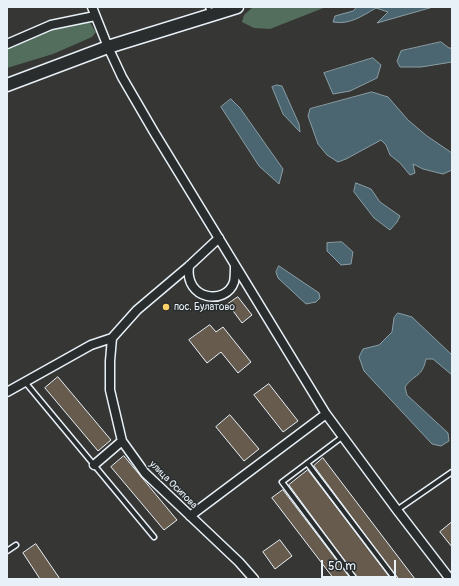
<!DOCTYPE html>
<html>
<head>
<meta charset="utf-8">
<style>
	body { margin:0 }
	#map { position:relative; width:459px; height:586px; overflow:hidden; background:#363634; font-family:Pangolin,sans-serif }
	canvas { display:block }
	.frame { position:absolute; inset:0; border:8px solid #e8f1f8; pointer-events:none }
	.scale { position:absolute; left:321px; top:560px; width:75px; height:18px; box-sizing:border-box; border:2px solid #e8f1f8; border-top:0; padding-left:5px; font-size:12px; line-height:14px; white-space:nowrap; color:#e8f1f8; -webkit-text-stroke:3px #2a2d2e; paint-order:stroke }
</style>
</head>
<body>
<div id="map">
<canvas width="459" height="586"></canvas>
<div class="frame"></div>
<div class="scale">50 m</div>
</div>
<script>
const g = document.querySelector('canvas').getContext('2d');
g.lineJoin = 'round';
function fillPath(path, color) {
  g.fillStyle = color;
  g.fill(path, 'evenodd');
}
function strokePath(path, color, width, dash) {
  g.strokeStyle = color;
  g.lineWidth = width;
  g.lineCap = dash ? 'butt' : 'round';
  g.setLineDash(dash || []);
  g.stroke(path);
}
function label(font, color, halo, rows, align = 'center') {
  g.font = font + ' Pangolin,sans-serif';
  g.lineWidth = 3;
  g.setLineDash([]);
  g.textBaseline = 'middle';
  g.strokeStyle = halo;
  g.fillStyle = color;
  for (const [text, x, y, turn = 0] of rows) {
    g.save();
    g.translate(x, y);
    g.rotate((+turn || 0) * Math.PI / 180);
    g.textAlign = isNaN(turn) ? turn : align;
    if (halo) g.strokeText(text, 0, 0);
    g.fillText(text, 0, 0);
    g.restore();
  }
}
const green = new Path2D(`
	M253 7H326L270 29 254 28 242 22 244 15Z
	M89 21 96 32 92 37 53 54 7 68V48L55 28 76 24Z`);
const water = new Path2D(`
	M357 7H433L377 23 388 12 376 8C362 16 350 25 333 22L335 16 353 11Z
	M441 42 449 48H452V62L421 67H400L397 61 401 51Z
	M373 58 381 65 377 78 350 91 333 94 324 73Z
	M277 85 282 86 299 124 300 132 283 114 272 87Z
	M372 92 388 97 408 120 427 136 452 153V170L443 174 423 169 413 164 415 173 410 175 400 163 390 155 386 145 381 140 346 159 338 162 327 155 318 144 308 116 310 109Z
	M231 99 240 108 283 169 279 184 259 166 221 107Z
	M356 183 371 189 380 202 400 216 397 222 390 230 374 218 354 192Z
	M342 242 353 252 351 264 341 265 327 251V243Z
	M279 266 319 293 320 298 316 302 306 304 278 278 276 272Z
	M398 313 412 317 452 355V375L433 359H426C422 378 415 373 405 387L407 395 448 433 449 441 441 446 432 444 364 371 359 357 363 349 379 345 392 332 394 318Z`);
const building = new Path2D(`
	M238 297 252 315 242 323 228 304Z
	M210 325 216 332 223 327 251 362 238 373 221 352 207 363 189 340Z
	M58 377 111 440 98 451 45 388Z
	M269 384 298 421 283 432 254 395Z
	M230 415 259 449 244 461 216 427Z
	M124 456 177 520 164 530 111 467Z
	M323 458 415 579H398L314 466Z
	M308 470 391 579H358L289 485Z
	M283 490 351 579H334L272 498Z
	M452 522V547L440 532Z
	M280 540 292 556 275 569 263 552Z
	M36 544 60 579H40L23 553Z`);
const service = new Path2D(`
	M208 7 211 14
	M25 382 154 537
	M342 437 282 482 355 579
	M307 463 395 579
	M397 510 452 472
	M7 551 16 545`);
const minor = new Path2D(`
	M92 7 108 47 122 77 154 132 326 414 397 510 450 579
	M7 44 51 25 95 16
	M189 266C184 300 226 306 234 282 235 277 235 271 235 266
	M112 338 110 361V390L122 441 145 473 239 562 254 579
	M7 392 91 345 112 338 137 310 189 266 219 238
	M94 465 122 441
	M190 516 326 414`);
const secondary = new Path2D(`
	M7 85 108 47 237 7`);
const markers = [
	[166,307,4,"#ffd166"]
];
const poiNames = [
	["пос. Булатово",174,307]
];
const streetNames = [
	["улица Осипова",173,485,45]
];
fillPath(green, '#536e5d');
fillPath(water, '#4b6670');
strokePath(water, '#8a9ea6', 1);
fillPath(building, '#675b4e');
strokePath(building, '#e8f1f8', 1);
strokePath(service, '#e8f1f8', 7);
strokePath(minor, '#e8f1f8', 11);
strokePath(secondary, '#e8f1f8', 15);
strokePath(service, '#2a2d2e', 4);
strokePath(minor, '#2a2d2e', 8);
strokePath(secondary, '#2a2d2e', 12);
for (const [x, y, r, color] of markers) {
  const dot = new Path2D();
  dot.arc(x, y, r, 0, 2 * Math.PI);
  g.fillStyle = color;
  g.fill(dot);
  strokePath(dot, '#2a2d2e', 1.5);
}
label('10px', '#e8f1f8', '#2a2d2e', poiNames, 'left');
label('10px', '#e8f1f8', '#2a2d2e', streetNames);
</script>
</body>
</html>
